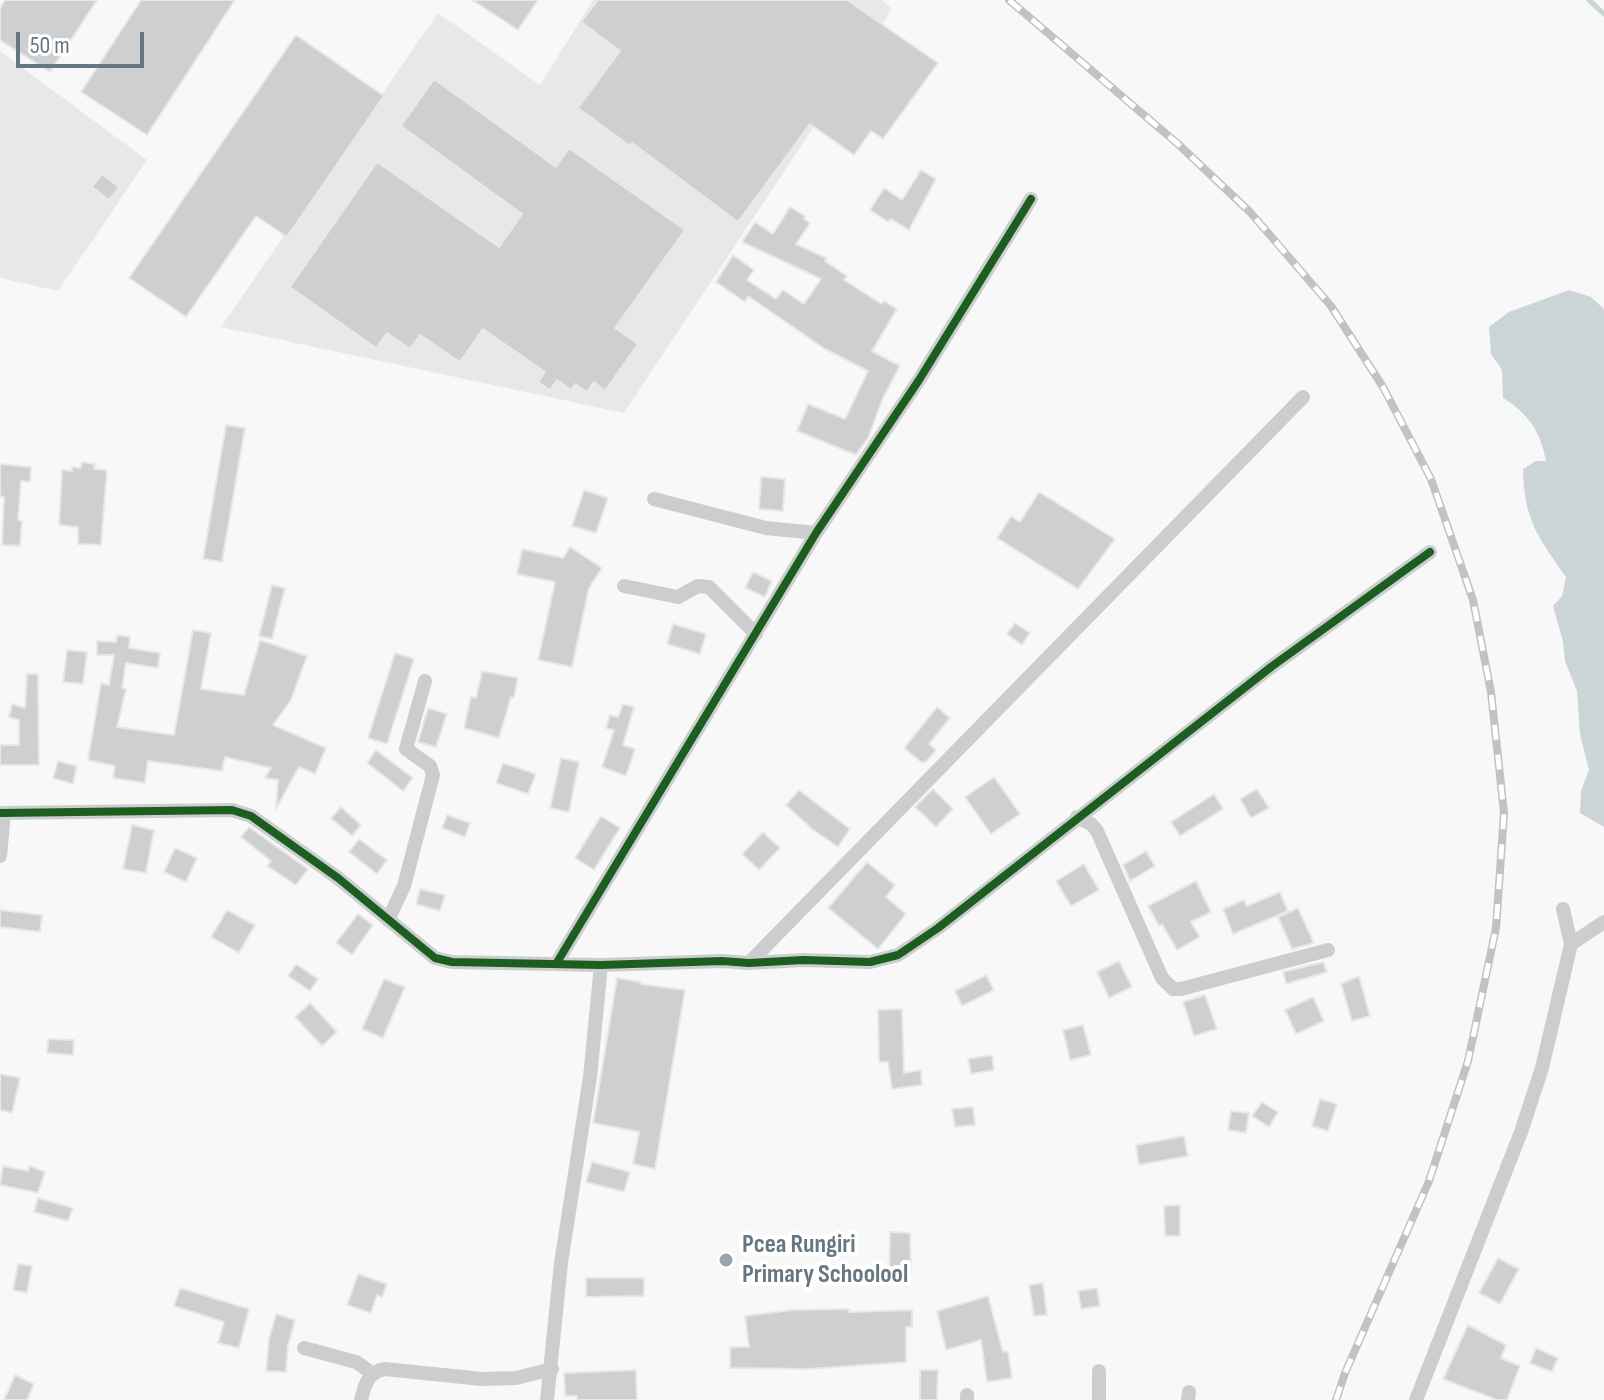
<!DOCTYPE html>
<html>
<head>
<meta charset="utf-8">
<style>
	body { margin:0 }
	#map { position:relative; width:1604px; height:1400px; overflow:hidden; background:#f8f8f8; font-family:"Sofia Sans Condensed",sans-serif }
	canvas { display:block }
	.scale { position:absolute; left:16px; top:32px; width:128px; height:36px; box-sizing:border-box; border:4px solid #667781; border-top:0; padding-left:10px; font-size:24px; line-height:28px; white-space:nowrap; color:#667781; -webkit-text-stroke:6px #fff; paint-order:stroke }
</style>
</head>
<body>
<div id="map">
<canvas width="1604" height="1400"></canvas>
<div class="scale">50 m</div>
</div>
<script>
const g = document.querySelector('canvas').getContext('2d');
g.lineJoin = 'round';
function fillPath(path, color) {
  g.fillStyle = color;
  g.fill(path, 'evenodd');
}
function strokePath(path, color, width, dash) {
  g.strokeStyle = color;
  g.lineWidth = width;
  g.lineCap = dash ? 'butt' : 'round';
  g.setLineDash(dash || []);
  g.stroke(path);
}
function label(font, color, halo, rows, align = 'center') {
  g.font = font + ' "Sofia Sans Condensed",sans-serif';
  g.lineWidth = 8;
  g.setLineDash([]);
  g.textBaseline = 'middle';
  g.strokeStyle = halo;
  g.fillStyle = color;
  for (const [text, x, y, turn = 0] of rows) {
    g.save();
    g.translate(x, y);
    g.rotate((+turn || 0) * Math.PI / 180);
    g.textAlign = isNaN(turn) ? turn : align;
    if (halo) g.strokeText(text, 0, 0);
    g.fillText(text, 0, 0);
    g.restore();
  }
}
const built = new Path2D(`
	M593 0H882L892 9 624 413 221 327 438 13 540 85Z
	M0 51 147 160 58 291 0 278Z`);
const water = new Path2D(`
	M1569 290 1591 297 1604 309V827L1580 813 1581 791 1589 770 1580 734 1577 691 1565 661 1563 641 1553 606 1562 596 1566 577C1538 537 1524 520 1523 469L1536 461H1546C1541 432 1528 413 1503 398L1502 370 1491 354 1489 327 1509 312Z`);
const stream = new Path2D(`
	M1589 0 1604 14`);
const building = new Path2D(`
	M5 0H97L50 72 0 40V8Z
	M141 0H235L147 135 81 92Z
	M472 0H538L518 30Z
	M598 0H847L938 63 883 139 871 131 854 155 810 124 738 222 632 143 630 146 578 108 620 51 581 22Z
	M296 35 384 96 287 237 256 216 186 317 129 278Z
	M434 79 556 167 569 148 685 230 615 328 638 344 605 391 594 382 587 392 575 384 571 390 557 380 550 390 538 382 545 372 483 329 460 362 420 335 410 349 387 333 376 348 290 287 377 162 499 247 522 214 401 126Z
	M921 170 936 179 909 230 891 219 888 222 870 210 884 188 902 200Z
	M102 174 119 187 109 200 92 187Z
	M790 207 805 216 804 219 810 223 796 244 826 258 825 261 847 276 844 280 882 304 884 301 897 309 872 351 900 366 883 398 868 438 856 455 797 431 808 404 845 419 868 371 825 349 748 296 745 302 716 282 733 255 754 270 747 280 776 299 783 290 804 304 821 279 742 242 755 222 773 234Z
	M226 425 245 428 222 562 203 559Z
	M82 462 95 464 94 469 107 470 101 545 78 544V527L59 525 62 470 72 471V467L81 468Z
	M0 464 31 467 30 482 21 481 18 520 22 521 20 546 2 545 4 497 0 496Z
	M761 477 785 479 783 511 759 509Z
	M584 490 608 498 596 533 572 526Z
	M1039 492 1115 539 1078 589 997 538 1011 516 1020 522Z
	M570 547 602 568 589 588 572 667 538 660 555 582 517 574 522 549 563 558Z
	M753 572 772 581 765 597 745 588Z
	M272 585 285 588 272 639 259 636Z
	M1015 623 1030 633 1022 645 1007 634Z
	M673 624 706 634 700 654 667 644Z
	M193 630 211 633 201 689 244 695 260 640 307 656 291 700 273 725 326 748 315 774 299 767 276 809 278 780 265 778 271 768 225 757 222 771 148 761 145 783 113 778 115 766 88 760 101 683 109 685 114 655H97V641L116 642 117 635 130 637 129 648 160 653 158 668 126 663 122 688 126 689 117 727 174 735Z
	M67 650 87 652 83 684 63 682Z
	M395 653 414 659 387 744 368 738Z
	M482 671 518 678 514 698 511 697 499 738 464 728 471 696 476 698Z
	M27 674H38L39 765H0V745H19V720L9 717 12 704 25 708Z
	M623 704 634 707 623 745 635 749 626 776 602 767 614 730 606 728 610 715 618 717Z
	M937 707 950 718 929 744 936 750 926 762H921L904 748Z
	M428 708 447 714 436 747 418 742Z
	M376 750 413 778 403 791 367 763Z
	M561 758 579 762 569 812 550 808Z
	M58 761 77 766 73 784 53 778Z
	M503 763 536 774 528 794 496 783Z
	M994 777 1020 814 991 834 965 797Z
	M933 789 953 809 936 827 915 807Z
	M1257 789 1269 808 1251 818 1240 799Z
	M799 790 850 829 838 847 812 829 786 805Z
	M1214 794 1223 809 1180 836 1171 822Z
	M341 807 361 825 352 836 331 818Z
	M447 815 470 823 465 837 442 828Z
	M601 816 620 828 594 870 575 858Z
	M132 825 154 830 146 873 123 869Z
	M249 827 308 869 296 885 267 866 271 861 241 837Z
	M763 832 780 848 759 870 742 854Z
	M359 839 387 860 377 874 349 852Z
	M175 848 197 858 186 882 164 872Z
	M1146 851 1155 866 1130 881 1123 865Z
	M867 862 895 885 886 897 906 914 878 949 828 908Z
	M1084 864 1099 890 1071 906 1056 881Z
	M1196 881 1211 912 1191 922 1200 937 1177 950 1162 924 1159 926 1148 906Z
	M420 889 445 895 440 911 416 904Z
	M1280 892 1288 911 1233 934 1223 909 1244 900 1247 906Z
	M1298 908 1314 943 1292 949 1278 917Z
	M0 910 42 915 40 932 0 927Z
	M227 910 255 925 239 953 211 937Z
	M358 914 373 925 352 955 336 943Z
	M1119 961 1132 987 1109 998 1097 972Z
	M1323 962 1327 972 1286 984 1283 972Z
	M296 964 318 979 310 991 288 976Z
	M986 975 994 990 962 1006 955 991Z
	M1359 976 1370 1016 1352 1021 1341 984Z
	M617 978 641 982 640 984 685 990 655 1169 633 1164 639 1132 593 1123Z
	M384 979 405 987 383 1038 362 1029Z
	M1205 995 1217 1029 1194 1036 1183 1002Z
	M1313 997 1324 1021 1296 1034 1285 1010Z
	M310 1003 337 1032 322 1046 295 1017Z
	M902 1009 904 1073 921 1070 922 1085 892 1089 888 1062H879L878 1010Z
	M1083 1025 1091 1055 1070 1060 1063 1030Z
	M48 1039 74 1040 73 1055 47 1053Z
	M992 1055 994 1070 971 1074 968 1059Z
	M0 1074 20 1078 12 1113 0 1110Z
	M1320 1099 1337 1104 1328 1131 1312 1126Z
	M1262 1102 1278 1112 1269 1127 1252 1116Z
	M973 1107 975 1125 955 1127 952 1109Z
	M1231 1111 1249 1113 1246 1133 1228 1130Z
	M1184 1136 1188 1156 1139 1165 1136 1145Z
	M592 1162 630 1172 624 1192 586 1182Z
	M3 1166 28 1171 30 1166 45 1172 38 1193 0 1185Z
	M38 1198 73 1208 68 1221 34 1212Z
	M1180 1205V1236H1165L1164 1206Z
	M890 1232 910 1233 911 1275H889Z
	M1498 1258 1519 1269 1500 1304 1479 1293Z
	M18 1264 32 1266 27 1293 13 1290Z
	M358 1274 387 1284 382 1297 377 1295 371 1313 347 1305Z
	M586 1278H644V1296L586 1297Z
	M1043 1283 1047 1315 1034 1316 1029 1285Z
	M180 1288 249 1309 239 1348 218 1343 224 1322 174 1306Z
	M1097 1288 1100 1306 1081 1309 1078 1291Z
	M988 1296 1003 1352 1008 1351 1012 1378 987 1382 981 1340 946 1350 937 1311Z
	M849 1309V1312L912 1310V1327H906V1362L809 1369 730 1368V1347H749L745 1316 792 1310Z
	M276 1314 295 1320 288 1346 286 1372 266 1371 269 1339Z
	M1468 1325 1506 1345 1501 1358 1520 1366 1507 1400H1497L1443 1379Z
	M1536 1348 1558 1358 1552 1372 1530 1363Z
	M636 1370 637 1400H577V1396H565L564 1373Z
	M920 1370H938L937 1400H920Z
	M15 1375 34 1384 27 1400H4Z`);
const minor = new Path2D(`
	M654 499 766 528 816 533
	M624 586 678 597 698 586 709 587 756 634
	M0 813 232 810 251 816 338 878 435 958 452 962 601 965 722 961 749 963 803 960 870 962 898 955 938 928 1271 667 1430 552
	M1077 817 1091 824 1097 831 1162 978 1173 989H1181L1328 950
	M0 856 4 813
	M388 920 404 886 433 775 430 766 406 749 425 681
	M1571 944 1604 922
	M749 963 1303 397
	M556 964 816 533 919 380 1031 199
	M304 1348 356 1362 372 1373
	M967 1395V1400
	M361 1400C365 1384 368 1372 385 1369L482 1379 516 1378 552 1369
	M547 1400 561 1263 590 1077 601 965
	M1099 1400V1371
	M1188 1400 1189 1392
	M1416 1400 1521 1132 1542 1068 1571 944 1563 909`);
const rail = new Path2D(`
	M1009 0 1178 144 1250 212 1331 306 1383 387 1431 479 1473 600 1491 692 1504 813 1496 928 1468 1061 1429 1181 1345 1373 1336 1400`);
const cycleway = new Path2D(`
	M0 813 232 810 251 816 338 878 435 958 452 962 601 965 722 961 749 963 803 960 870 962 898 955 938 928 1271 667 1430 552
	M556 964 816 533 919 380 1031 199`);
const markers = [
	[726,1260,8,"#99a4ab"]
];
const poiNames = [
	["Pcea Rungiri",742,1245],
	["Primary Schoolool",742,1275]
];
fillPath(built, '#e7e9e8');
fillPath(water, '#cbd4d6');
strokePath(stream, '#cbd4d6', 5);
fillPath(building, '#cdcfd0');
strokePath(building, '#e8e8e8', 2);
strokePath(minor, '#cbcdce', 14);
strokePath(rail, '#c1c2c3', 8);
strokePath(rail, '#fff', 5, [15]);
strokePath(cycleway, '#1b5e20', 8);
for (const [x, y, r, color] of markers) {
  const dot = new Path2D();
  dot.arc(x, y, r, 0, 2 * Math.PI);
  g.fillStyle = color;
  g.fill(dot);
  strokePath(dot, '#fff', 3);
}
label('bold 26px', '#667781', '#fff', poiNames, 'left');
</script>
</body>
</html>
